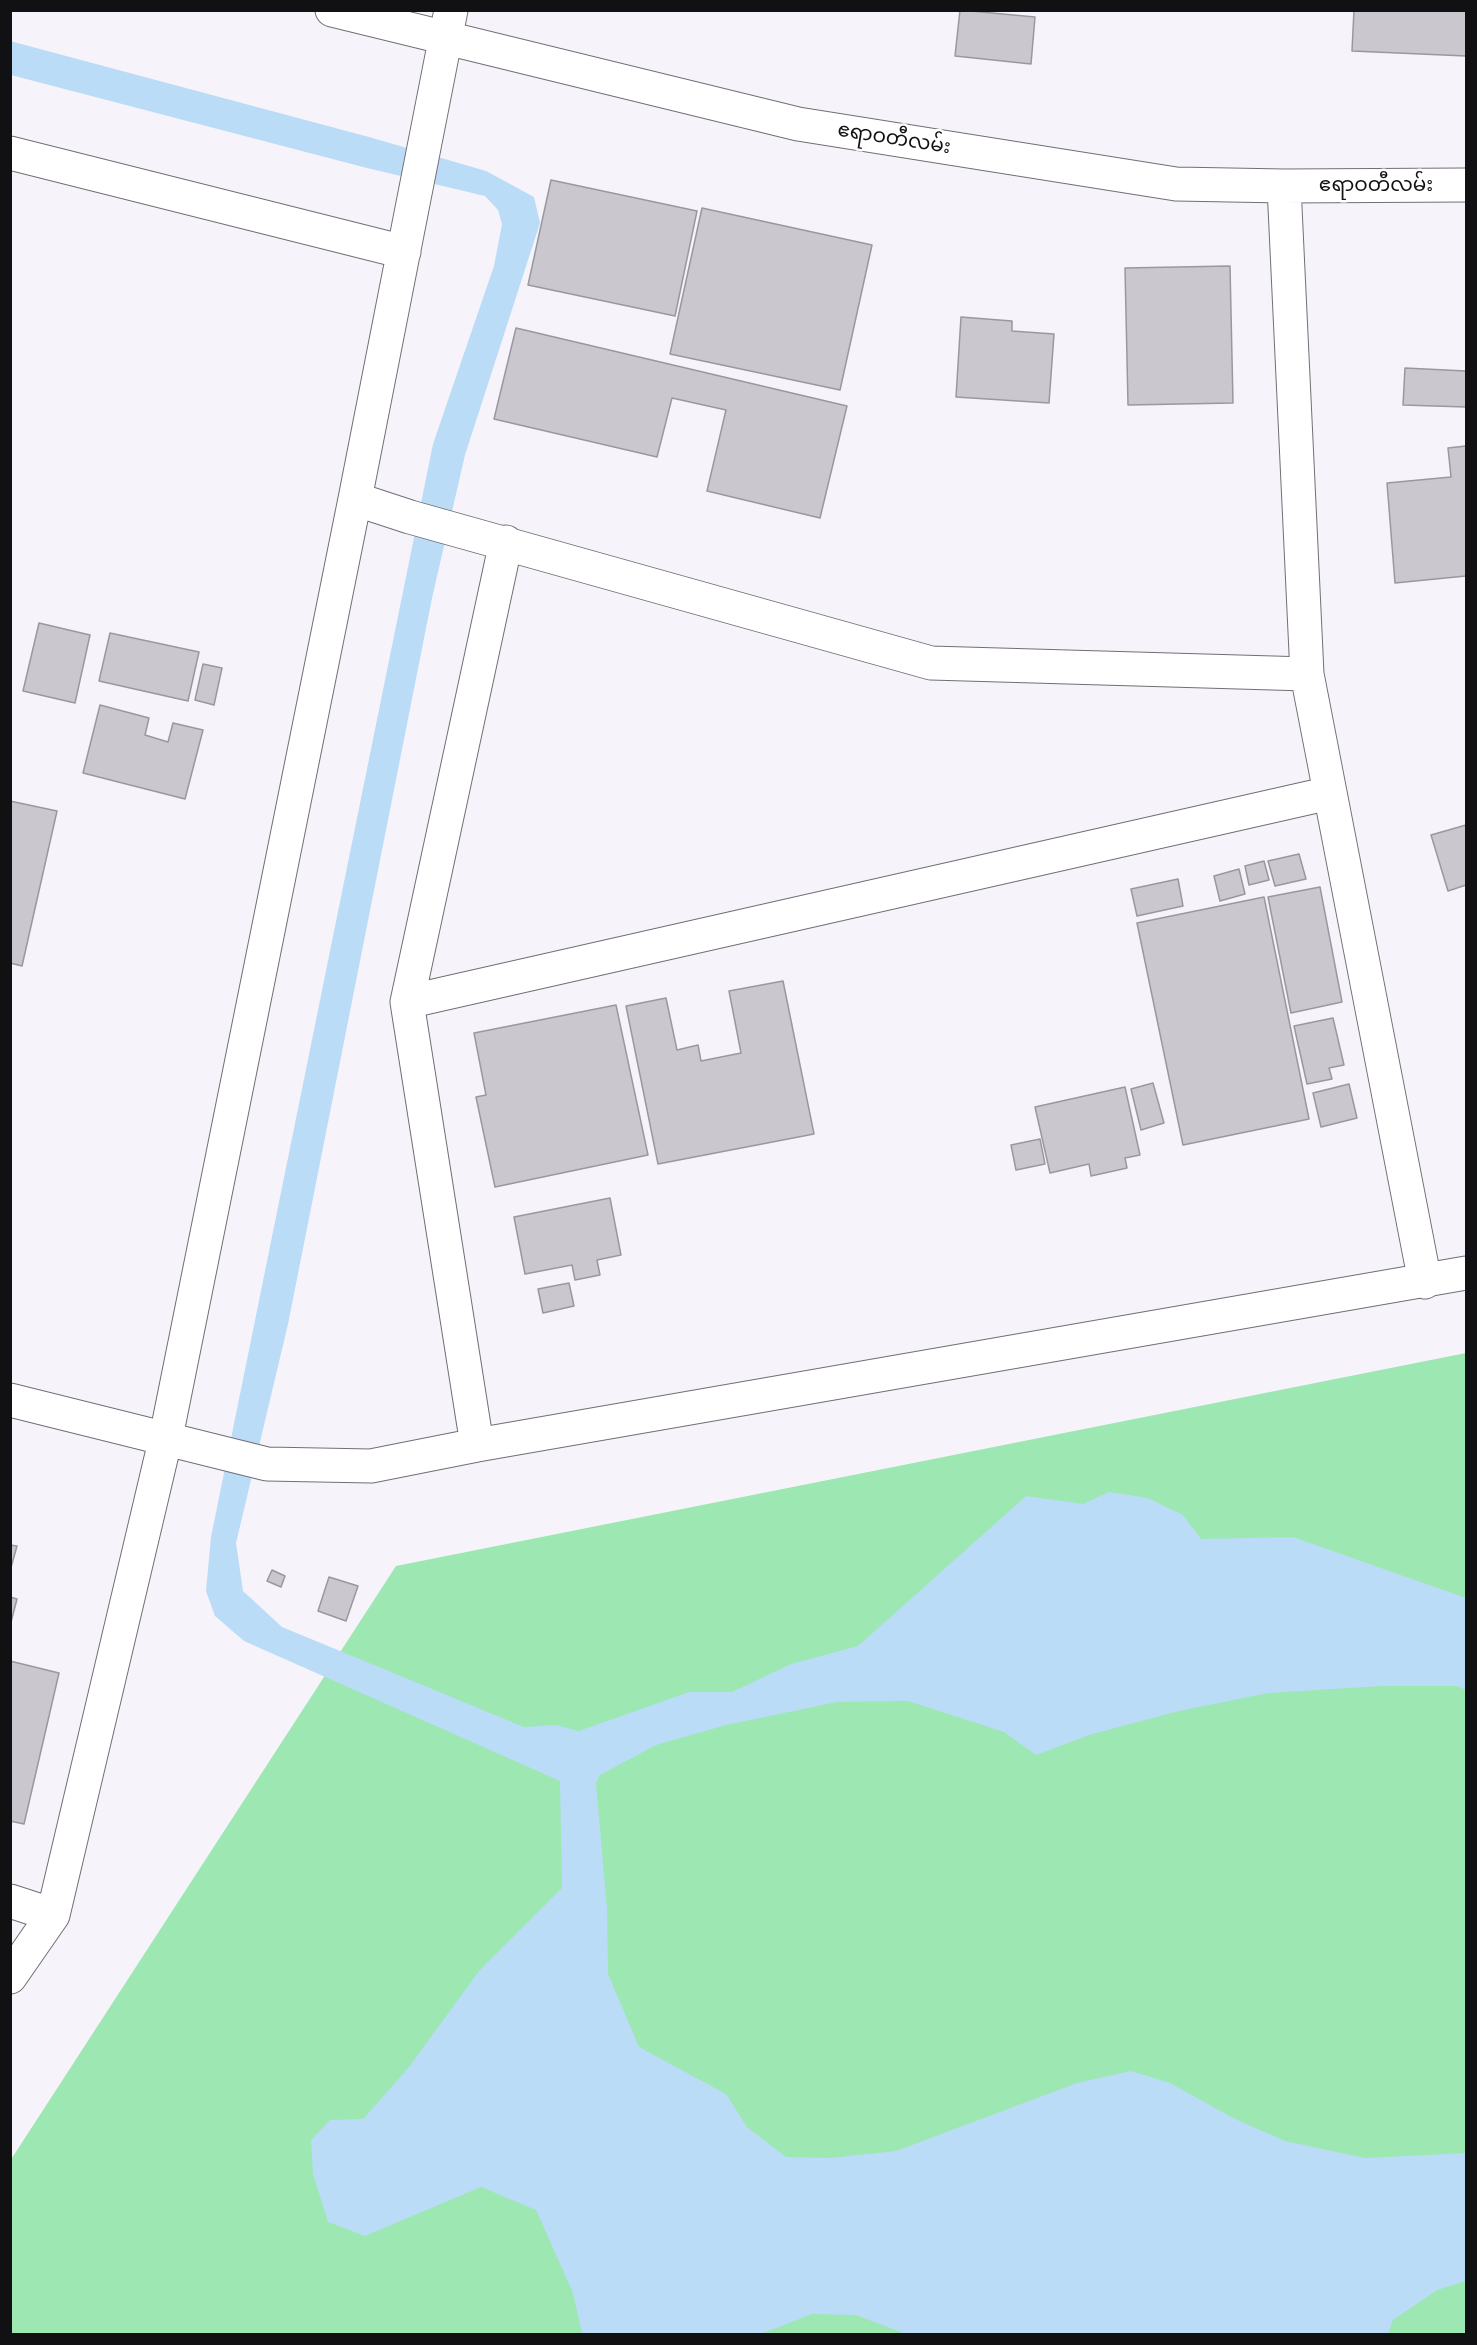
<!DOCTYPE html>
<html>
<head>
<meta charset="utf-8">
<style>
	body { margin:0 }
	#map { position:relative; width:1477px; height:2345px; overflow:hidden; background:#f6f3fa; font-family:"Space Grotesk",sans-serif }
	canvas { display:block }
	.frame { position:absolute; inset:0; border:12px solid #111113; pointer-events:none }
</style>
</head>
<body>
<div id="map">
<canvas width="1477" height="2345"></canvas>
<div class="frame"></div>
</div>
<script>
const g = document.querySelector('canvas').getContext('2d');
g.lineJoin = 'round';
function fillPath(path, color) {
  g.fillStyle = color;
  g.fill(path, 'evenodd');
}
function strokePath(path, color, width, dash) {
  g.strokeStyle = color;
  g.lineWidth = width;
  g.lineCap = dash ? 'butt' : 'round';
  g.setLineDash(dash || []);
  g.stroke(path);
}
function label(font, color, halo, rows, align = 'center') {
  g.font = font + ' "Space Grotesk","Noto Sans Myanmar",sans-serif';
  g.lineWidth = 5;
  g.setLineDash([]);
  g.textBaseline = 'middle';
  g.strokeStyle = halo;
  g.fillStyle = color;
  for (const [text, x, y, turn = 0] of rows) {
    g.save();
    g.translate(x, y);
    g.rotate((+turn || 0) * Math.PI / 180);
    g.textAlign = isNaN(turn) ? turn : align;
    if (halo) g.strokeText(text, 0, 0);
    g.fillText(text, 0, 0);
    g.restore();
  }
}
const green = new Path2D(`
	M1466 1353V2334H11L10 2161 396 1566Z`);
const water = new Path2D(`
	M10 41 369 137 486 171 534 197 540 223 465 455 432 598 288 1324 236 1543 243 1591 282 1627 524 1727 556 1725 579 1731 689 1692H732L791 1664 858 1646 1026 1496 1083 1504 1109 1492 1148 1498 1183 1515 1201 1539 1293 1537 1466 1598V1690L1456 1686H1383L1268 1693 1179 1711 1089 1735 1036 1755 1004 1732 908 1701 837 1702 726 1725 656 1745 600 1775 596 1783 607 1909 608 1974 639 2047 726 2094 747 2127 786 2157 830 2158 896 2151 1077 2083 1131 2071 1170 2083 1233 2118 1285 2141 1365 2158 1466 2153V2281L1437 2290 1393 2320 1388 2334H906L856 2315 812 2314 761 2334H582L573 2293 536 2210 481 2187 365 2236 328 2222 313 2174 311 2140 330 2120 363 2119 409 2067 479 1971 562 1888 560 1781 244 1641 215 1616 206 1591 211 1537 433 444 494 266 502 224 498 210 485 196 367 168 11 75Z`);
const building = new Path2D(`
	M960 10 1035 17 1031 64 955 56Z
	M1354 10H1466V56L1352 51Z
	M551 180 697 211 675 316 528 285Z
	M702 208 872 245 840 390 670 354Z
	M1230 266 1233 403 1128 405 1125 268Z
	M961 317 1012 321V331L1054 334 1049 403 956 397Z
	M516 328 847 406 820 518 707 491 726 410 672 398 657 457 494 419Z
	M1405 368 1466 371V407L1403 405Z
	M1466 446V576L1395 583 1387 483 1451 477 1448 448Z
	M39 623 90 635 75 703 23 691Z
	M110 633 199 652 188 701 99 681Z
	M203 664 222 668 214 705 195 700Z
	M100 705 149 718 145 735 168 742 173 723 203 730 185 799 83 773Z
	M10 801 57 811 22 966 10 963Z
	M1466 825V885L1448 891 1431 835Z
	M1299 854 1306 879 1275 886 1268 861Z
	M1264 861 1269 880 1249 885 1245 866Z
	M1239 869 1245 894 1220 901 1214 876Z
	M1178 879 1183 906 1137 916 1131 889Z
	M1320 887 1342 1002 1291 1013 1268 897Z
	M1264 897 1309 1119 1183 1145 1137 923Z
	M783 981 814 1134 658 1164 626 1006 666 998 677 1050 698 1045 701 1061 741 1053 729 991Z
	M616 1005 648 1155 495 1187 476 1097 486 1095 474 1033Z
	M1333 1018 1344 1065 1329 1068 1332 1079 1307 1084 1294 1026Z
	M1153 1083 1164 1123 1141 1130 1131 1089Z
	M1349 1084 1357 1118 1321 1127 1313 1093Z
	M1125 1087 1140 1155 1125 1158 1127 1168 1091 1176 1089 1164 1050 1173 1035 1107Z
	M1040 1139 1045 1164 1016 1170 1011 1145Z
	M610 1198 621 1255 597 1260 600 1275 575 1280 572 1265 525 1274 514 1217Z
	M569 1283 574 1306 543 1313 538 1289Z
	M10 1545 17 1546 10 1571Z
	M272 1570 285 1576 281 1587 267 1581Z
	M329 1577 358 1586 346 1621 318 1611Z
	M10 1597 17 1599 10 1626Z
	M10 1661 59 1673 24 1824 10 1821Z`);
const minor = new Path2D(`
	M332 10 798 124 1176 184 1284 186 1466 185
	M10 153 404 252
	M1284 186 1307 674 1425 1282
	M355 499 410 517 931 663 1307 674
	M407 1002 1330 793
	M10 1400 267 1464 371 1466 477 1445 1466 1273
	M477 1445 407 1002 506 542
	M10 1901 53 1915
	M10 1977 53 1915 166 1437 355 499 451 10`);
const streetNames = [
	["ဧရာဝတီလမ်း",894,139,9],
	["ဧရာဝတီလမ်း",1376,186]
];
fillPath(green, '#9ce7b2');
fillPath(water, '#bbdcf6');
fillPath(building, '#cac8ce');
strokePath(building, '#9a989e', 1.5);
strokePath(minor, '#716f75', 35);
strokePath(minor, '#fff', 33);
label('20px', '#111113', '#fff', streetNames);
</script>
</body>
</html>
